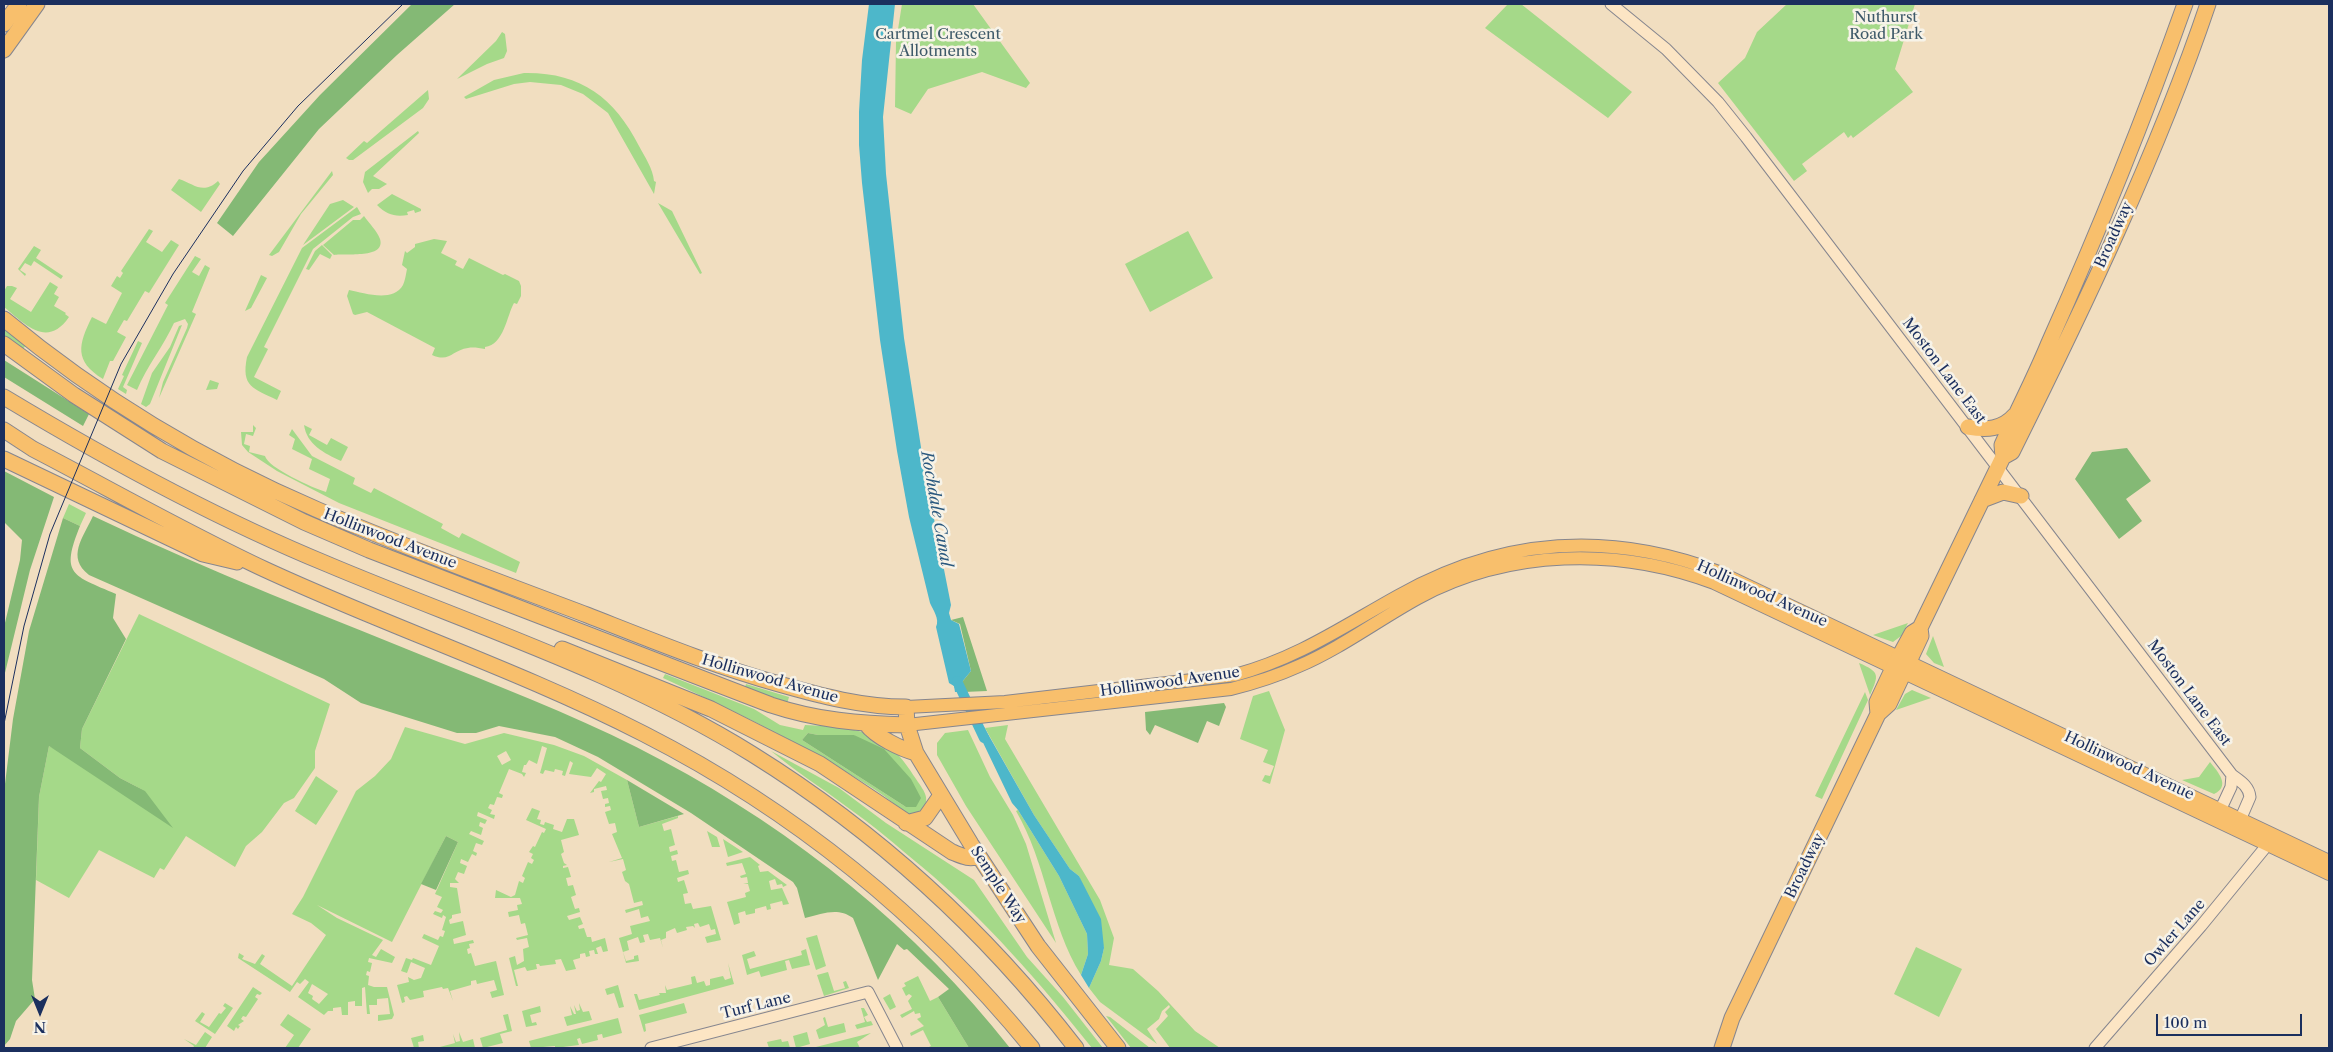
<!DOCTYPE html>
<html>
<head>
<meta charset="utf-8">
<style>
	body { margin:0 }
	#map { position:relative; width:2333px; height:1052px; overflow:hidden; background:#f1dec0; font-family:"Libre Caslon Text",serif }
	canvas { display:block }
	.frame { position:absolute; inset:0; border:5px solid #1b2f5e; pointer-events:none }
	.north { position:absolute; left:15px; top:987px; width:50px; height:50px; -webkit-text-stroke:4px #f7f3e8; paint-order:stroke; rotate:180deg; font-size:14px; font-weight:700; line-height:20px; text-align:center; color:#1b2f5e }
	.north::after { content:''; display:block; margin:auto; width:18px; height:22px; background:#1b2f5e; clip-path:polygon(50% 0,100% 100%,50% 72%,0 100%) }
	.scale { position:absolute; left:2156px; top:1014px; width:146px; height:22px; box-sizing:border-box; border:2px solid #1b2f5e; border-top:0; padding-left:6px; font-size:15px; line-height:18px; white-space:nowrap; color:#1b2f5e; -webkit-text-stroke:4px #f7f3e8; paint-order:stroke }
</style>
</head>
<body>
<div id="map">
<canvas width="2333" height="1052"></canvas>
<div class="frame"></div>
<div class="north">N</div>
<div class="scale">100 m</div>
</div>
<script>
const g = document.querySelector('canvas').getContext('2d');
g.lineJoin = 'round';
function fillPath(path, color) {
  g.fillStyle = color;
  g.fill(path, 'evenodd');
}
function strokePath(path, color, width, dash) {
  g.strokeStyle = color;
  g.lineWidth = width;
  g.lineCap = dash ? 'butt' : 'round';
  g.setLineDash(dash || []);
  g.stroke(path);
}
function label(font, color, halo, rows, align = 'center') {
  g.font = font + ' "Libre Caslon Text",serif';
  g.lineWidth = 5;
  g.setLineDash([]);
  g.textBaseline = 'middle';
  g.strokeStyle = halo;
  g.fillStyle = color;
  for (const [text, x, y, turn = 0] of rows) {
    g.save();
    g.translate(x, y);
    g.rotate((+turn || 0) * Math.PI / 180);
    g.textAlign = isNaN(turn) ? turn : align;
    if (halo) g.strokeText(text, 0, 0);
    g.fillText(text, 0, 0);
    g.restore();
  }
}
const green = new Path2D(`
	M902 4H973L1030 83 1026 88 982 72 928 89 911 114 895 107 896 42Z
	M1508 4H1521L1632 92 1608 118 1485 28Z
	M1787 4H1915L1895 69 1913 92 1853 138 1851 135 1848 138 1844 132 1802 164 1807 171 1794 181 1718 83 1745 58 1757 32Z
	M502 32 505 34 507 51 504 58 487 64 457 79 496 41Z
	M524 73C580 72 614 97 639 146 645 157 653 169 654 181L656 182 654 194 608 113 583 94 561 85 530 82 514 84 466 99 464 97 494 80Z
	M428 90 429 99 423 108 353 160H349L346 158 364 141 367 143Z
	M418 131 419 133 373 176 387 184 379 189H372L368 193 363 182 365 172Z
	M332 171 333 175 301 214 279 252 272 256 269 255Z
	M179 179C194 184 203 195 218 181L220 184 201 212 171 190Z
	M392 194 421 209V211L415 213 414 210 407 212 408 215C395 217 387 215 377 205Z
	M343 200 354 207 303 245 330 204Z
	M658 203 672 211 702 273 700 274Z
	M357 207 361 214 353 217 313 249 264 347 268 349 254 377 281 391 277 400C253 388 241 387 247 357L302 248Z
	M364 216C369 223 377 231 380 239 386 259 346 253 334 255L323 245 353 220H360Z
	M149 229 153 231 146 242 162 252 171 240 179 245 149 293 145 291 127 321 124 320 117 332 126 337 113 361H110L103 379C74 361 78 345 92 317L106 324 122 293 111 286 117 276 120 278 123 273 121 271Z
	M1188 231 1213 278 1150 312 1125 264Z
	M434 239 447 241 441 253 457 261 455 265 463 269 469 258 503 275 505 274 519 281 521 286V296L517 304 514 303C507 315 504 345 485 347V349C479 348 473 347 468 348 452 350 450 363 432 355L435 348 367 312 355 315 353 314 347 296 349 290C364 293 393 303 403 285 405 281 406 274 407 269L402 265 405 251 407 253 415 247V244Z
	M322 245 332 255 330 259 320 254 309 270 306 269 315 251Z
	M34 246 41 250 36 258 63 276 61 279 34 261 31 266 25 263 20 270 26 274 25 276 18 269Z
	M195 256 201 259 192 272 199 276 205 265 210 268 192 312 196 314 159 398 163 382 187 328 188 324 185 319 174 323C163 347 147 366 137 390L127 385 168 305 165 303Z
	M261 275 267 278 251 308 245 311Z
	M50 282 58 287 54 294 59 297 54 306 66 313 65 314 69 317C47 349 25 324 4 307V291L7 286H12L17 288 10 299 31 312Z
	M182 325 150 404 146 407 141 404 152 373 170 347 179 326Z
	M4 326 27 344 22 350 4 335Z
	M138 341 142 343 123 387 127 390 126 394 118 389 124 376 122 375Z
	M210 380 219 383 217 389 206 390Z
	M253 425 256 428 253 436 246 434 244 444 250 446 249 452 265 456C268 468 313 488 326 492L330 479 309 469 312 459 292 449 295 439 289 435 292 429 312 456 355 478 353 484 371 493 374 488 443 524 441 528 459 538 462 533 520 562 516 573 339 503 277 471 248 452 242 445 241 432H253Z
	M304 425 312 429 309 435 327 445 331 438 348 447 341 461C324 453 307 445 304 425Z
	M69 504 86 513 80 526 63 518Z
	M139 614 330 704 315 751V768L294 798 284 803 262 832 246 846 235 867 186 836 164 870 160 868 154 878 99 850 69 898 36 880 39 797 49 746 145 791 120 778 80 748 82 729Z
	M1908 623 1901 636 1893 642 1873 635Z
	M1933 636 1944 667 1934 663 1926 654Z
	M1859 663C1880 672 1879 675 1870 695Z
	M665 674 754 709 780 725 803 730 805 725C858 727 887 731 916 779 926 794 930 797 922 813L906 815C889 797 865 783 844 771 786 735 725 707 663 678ZM808 733 818 735H854L906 807 802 740Z
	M746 684 789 697 787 704 744 690Z
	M1912 690 1931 698 1896 710 1905 694Z
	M1269 691 1285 730 1270 784 1262 781 1265 775 1270 776 1274 766 1263 762 1268 750 1240 739 1253 696Z
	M1865 692 1868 700 1822 799 1815 796Z
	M1008 725 1005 739 1100 900 1114 938 1109 965 1133 969 1158 991 1195 1031 1220 1048H1170L1156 1029 1168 1016 1165 1012 1170 1007 1169 1005 1162 1011 1159 1019 1147 1029 1157 1044 1100 1002 1089 988 1101 961 1104 948 1079 876 1070 869 1034 815 985 728Z
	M405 727 465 744 504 733 554 745 584 756 627 780 639 827 678 816V818L662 824 664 831 671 829 675 845 669 847 670 852 677 850 678 854 671 856 672 861 676 860 679 872 688 870 689 874 677 878 678 882 684 880 688 893 683 894 685 904 691 903 693 909 711 906 721 940 707 943 705 937 716 934 715 929 711 930 709 924 700 927 698 923 694 924 695 928 693 926 686 927 687 930 677 933 675 928 666 932V938L661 940 663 948 660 938 650 940 648 934 643 935 645 942 640 943 638 937 627 941 629 950 623 952 626 961 634 959V956L638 955 639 961 626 963 619 938 632 934 630 926 650 921 648 916 641 918 639 909 626 913 625 910 643 905 642 901 634 903 629 884 625 881 622 872 626 870 623 859 609 862 622 858 612 834 617 832 615 823 609 824 605 812 611 810 610 806 605 807V804L609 803 608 798 603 799 601 791 607 790 606 786 594 789V792L590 793 599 781 601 782 606 774 597 768 591 777 569 774 573 763 570 761 565 776 562 775 563 771 555 769 554 772 545 770 543 774 540 773 547 748 542 746 537 764 529 760 526 765H524L522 772 526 773 524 777 522 774 509 769 499 793 503 795 502 798 497 797 494 805 490 804 488 808 492 810 490 814 495 815 494 819 478 812 477 816 487 820 485 824 480 822 479 826 483 828 481 835 471 831 469 834 484 841 482 845 476 843 473 851 477 853 476 856 472 854 468 862 461 859 460 863 467 866 464 874 458 872 455 879 459 883H450V887L457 888 461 913 452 915V918L449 920 450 924 463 921 466 935 453 939 454 944 473 940 474 943 469 944 470 948 467 949 468 954 471 953 475 966 496 961 504 995 492 998 490 992 497 990 494 980 477 984 476 980 471 981V985L450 991 453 1001 448 988 443 989 442 987 423 991 424 997 410 1000 407 996 404 997 405 1002 402 1003 397 985 409 982 408 977 414 980 421 978 425 968 411 962 407 973 401 971 406 958 412 960 413 958 431 965 439 946 422 938 424 934 438 940 440 936 443 937 445 931 442 930 446 917 443 915 442 918 433 914 435 911 441 913 443 910 437 907 442 897 435 894 458 842 446 836 392 942 317 905 337 918 383 940 372 955 376 957 381 949 395 957 392 963 369 958 368 962 372 963 370 972 367 971 366 975 369 976 368 985 374 987H387L394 1015 392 1019 378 1021V1015L390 1014 388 998 377 999V1005H369L370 1014H367L365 987 362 988V1006H355V1001L348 1002V1015H342L341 1007 333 1008V1011H328L324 1015 298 997 309 982 305 979 300 984 297 982 290 992 238 958 239 953 244 956 242 959 255 964 262 954 265 956 260 964 292 986 326 935 311 923 292 914 303 897 356 791 375 776 391 759ZM506 751 511 760 502 765 497 756ZM312 984 328 994 319 1004 312 999 313 996 308 993Z
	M968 730 990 777 1013 815 1026 844 1056 943 966 806 937 755V743L945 733Z
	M771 751 839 788 886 823 974 880 1027 957 1063 997 1103 1048H1092C1041 984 985 919 921 866 897 846 873 825 847 807 822 788 795 771 771 751Z
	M2210 762C2218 772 2231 786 2214 794L2182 780 2199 777Z
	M316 776 338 791 316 825 295 811Z
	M532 808 540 811 537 819 541 820 540 824 544 825 545 822 554 825 553 829 562 832 567 819H574L579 835 561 840 564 852 561 854 564 863 567 865 563 866V868L568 867 571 877 566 878 568 886 573 885 576 895 571 897 575 909 579 908 580 912 567 916 569 920 580 917 583 924 578 926 579 929 584 928 587 937H591L592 942 605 938 608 951 603 952 601 946 596 948 598 954H595L594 950 589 951 590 956 586 957 585 953 580 954V958L573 960 576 969 566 971 561 959 555 960 556 964 540 966 539 964H536L537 969 527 971 525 967 514 970 518 986H516L509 958 515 956 517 965 524 961 523 949 529 947 527 938 517 940 516 938 528 935 525 923 521 924 519 915 509 917 508 912 518 910 517 905 522 904 520 898H495L496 890 511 897 515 895 519 881 523 883 525 878 522 876 528 862 532 864 534 860 531 858 533 854 529 852 533 846 535 847 542 832 544 833 546 829 526 820Z
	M1018 810 1059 876 1087 934 1088 954 1081 975C1050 925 1046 862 1016 811Z
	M707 831 717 837 720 847H712Z
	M723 839 743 852 728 857Z
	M750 857 760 865 758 866 760 872 768 871 787 885 783 887 782 884 777 885 775 879 769 881 771 890 782 888 789 904 783 905 782 901 770 904 771 909 767 910 766 906 755 909V913L746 915 745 911 738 913 740 923 734 925 727 902 746 897 745 893 750 891 748 884H743L748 883 747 877 741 878 740 876 746 874 742 863 727 866 726 863Z
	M817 935 826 966 816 970 806 938Z
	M1916 947 1962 969 1939 1017 1894 994Z
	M806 949 810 965 792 969 789 960 785 961 787 970 761 977 759 971 747 975 742 955 754 951 756 956 747 959 750 969 802 955 801 951Z
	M728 963 734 984 639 1010 634 994H637L639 1000 660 995 659 993H666L665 985 667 990 692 984 691 977 695 976 697 983 704 981 706 986 710 985V979L723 976 725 980 731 978Z
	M828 972 834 991 845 988 843 982 846 981 849 988 824 996 817 975Z
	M918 976 930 1001 938 997 969 1048H927L931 1046 923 1030 911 1036 910 1033 924 1026 917 1019 921 1017 920 1013 915 1014 914 1011 902 1018 900 1015 912 1009 908 1001 912 996 909 994 906 996 902 988 906 986 904 983Z
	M618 985 624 1007 619 1008 614 993 607 995 605 989Z
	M253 987 262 993 260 995 257 994 255 997 258 999 246 1017 243 1016 241 1019 244 1021 238 1025 240 1026 238 1029 236 1027 234 1031 227 1026Z
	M890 994 896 1007 890 1010 883 998Z
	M225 1003 233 1008 215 1034 195 1021 202 1012 205 1014 200 1022 209 1027 219 1013 221 1014 226 1008 223 1006Z
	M579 1003 583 1012 589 1011 592 1020 567 1026 564 1017 572 1015 570 1006 574 1014H576L574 1005 577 1011 580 1010Z
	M684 1003 687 1013 645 1024 646 1031 644 1032 639 1015Z
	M540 1006 541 1012 530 1015 532 1023 536 1022 537 1025 526 1027 522 1011Z
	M861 1008H864L868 1015 864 1017 867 1022 871 1021 873 1025 857 1029 855 1025 865 1022Z
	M288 1014 311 1029 298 1048H285L294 1035 280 1025Z
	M508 1014 512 1031 500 1034 503 1043 483 1048 480 1038 507 1030 503 1015Z
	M1106 1016 1110 1017 1150 1048H1131Z
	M825 1017 828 1027 844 1023 846 1032 819 1039 816 1030 825 1025 823 1018Z
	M618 1018 622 1033 603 1038 602 1034 597 1035 598 1040 582 1044 580 1038 577 1039 579 1045 555 1048V1046L531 1048 529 1041Z
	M205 1032 212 1037 205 1048H193L194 1046 184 1039 196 1045Z
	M459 1032 463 1042 473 1039 475 1048H436L455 1043 453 1034 456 1042 460 1041Z
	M807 1032 810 1044 796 1048 793 1036Z
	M871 1033 857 1042 860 1048H812Z
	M423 1035 424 1041 418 1042 419 1048H414L411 1038Z
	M781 1039 782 1042 788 1041 790 1048H769L767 1042Z`);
const forest = new Path2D(`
	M412 4H455L397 55 319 129 233 236 217 223 259 162 320 95Z
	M4 360 89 414 83 426 4 377Z
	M2127 448 2151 481 2126 499 2142 521 2119 539 2075 479 2092 452Z
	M4 471 54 497 30 570 4 677V627L20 560 22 540 4 522Z
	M93 516C210 572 331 618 451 667 523 696 595 724 663 761 796 832 917 929 1010 1048H969L938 997 949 989 907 949 904 950 897 944 878 980 853 918C837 907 823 914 805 918L797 888 793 882 691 813 598 757 555 737 499 726 476 733H457L361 703 324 679 89 575C66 557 83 538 93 516Z
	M63 518 80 526C60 575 72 575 116 594L113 618 126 639 82 729 80 748 120 778 145 791 173 828 49 746 39 797 32 980 35 999 16 1021 10 1039 4 1046V792L13 719 29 631Z
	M963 617 987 691 964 692 962 682 971 671 960 624 951 620Z
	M1224 703 1226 707 1219 726 1207 721 1198 743 1155 725 1150 735 1146 730 1145 712Z
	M808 733 818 735H854L884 749 911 779 921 798 916 807H906L802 740Z
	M627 780 684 814 639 827Z
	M446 836 458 842 436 890 421 884Z`);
const water = new Path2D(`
	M869 4H895L883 117 886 174 904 338 925 473 951 605 949 613 951 620 959 624 971 671 962 682 964 692H955L954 686 949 683 936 627C940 619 933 610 930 603L909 517 897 451 880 340 862 183 859 145V112L862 60Z
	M984 727 1034 815 1070 869 1079 876 1101 919 1104 948 1101 961 1089 988 1081 975 1088 954 1087 934 1059 876 1018 810 1012 803 976 728Z`);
const canal = new Path2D(`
	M957 681 984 738`);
const secondary = new Path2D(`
	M1611 4 1666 49 1718 102 1746 137 2232 775C2240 781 2249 786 2250 797L2237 827
	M2217 817 2231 787 2232 775
	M651 1048 868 992 897 1048
	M2095 1048 2201 926 2273 838`);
const primary = new Path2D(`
	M906 707 1005 702 1235 675C1298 658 1342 627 1398 596 1501 538 1608 530 1719 572L2329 861
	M907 725 1231 689C1255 683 1277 676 1299 666 1341 648 1378 620 1418 598 1509 549 1618 547 1714 583L2329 874`);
const highway = new Path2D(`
	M4 24 19 4
	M4 50 37 4
	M4 319C98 397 206 462 318 510 406 548 497 581 587 615 651 640 714 666 779 684 821 696 863 707 906 707L907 725 916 753 971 844 1038 946 1118 1048
	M4 344 74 395 162 451 304 522 369 550 771 705C816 720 860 724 907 725
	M4 397C107 459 215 518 327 564 469 624 620 672 752 754 879 833 985 930 1076 1048
	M1968 427C1986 430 2002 430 2015 415
	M4 430 33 449C110 489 185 532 264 569 389 627 521 671 644 734 795 811 925 917 1032 1048
	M2003 457 2012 452C2083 309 2157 155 2208 4
	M4 459 203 554 237 562
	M1982 500 2003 492 2021 496
	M562 649 711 709 820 764 952 852C962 856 969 860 979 856
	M1878 714 1877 702 1893 668 1912 633 1920 628 2003 457 2002 445C2017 411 2034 379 2048 345 2098 233 2144 119 2185 4
	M866 724C876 737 901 749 916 753
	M906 823 925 818 941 795
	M1722 1048 1732 1018 1878 714 1889 704 1921 636 1920 628`);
const tram = new Path2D(`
	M4 724 24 626 50 534 121 364 173 274 243 171 298 106 403 4`);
const parkNames = [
	["Nuthurst",1886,18],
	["Road Park",1886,35],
	["Cartmel Crescent",938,35],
	["Allotments",938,52]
];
const streetNames = [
	["Broadway",2114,235,-66],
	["Moston Lane East",1944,371,53],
	["Hollinwood Avenue",390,539,21],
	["Hollinwood Avenue",1762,594,24],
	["Hollinwood Avenue",770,679,16],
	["Hollinwood Avenue",1170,682,-8],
	["Moston Lane East",2189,693,53],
	["Hollinwood Avenue",2129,766,25],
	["Broadway",1805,866,-64],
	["Semple Way",998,885,57],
	["Owler Lane",2175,933,-49],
	["Turf Lane",756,1006,-14]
];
const waterNames = [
	["Rochdale Canal",936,509,80]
];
fillPath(green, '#a5d989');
fillPath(forest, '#84b975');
fillPath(water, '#4db7ca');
strokePath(canal, '#4db7ca', 10);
strokePath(secondary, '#86868f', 13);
strokePath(primary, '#86868f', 14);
strokePath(highway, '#86868f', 17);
strokePath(secondary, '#fce5c4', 11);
strokePath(primary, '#f8bf6c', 12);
strokePath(highway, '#f8bf6c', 15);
strokePath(tram, '#1b2f5e', 1);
label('15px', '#3e5a69', '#f7f3e8', parkNames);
label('15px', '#1b2f5e', '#f7f3e8', streetNames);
label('italic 16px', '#2a587e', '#f7f3e8', waterNames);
</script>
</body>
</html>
